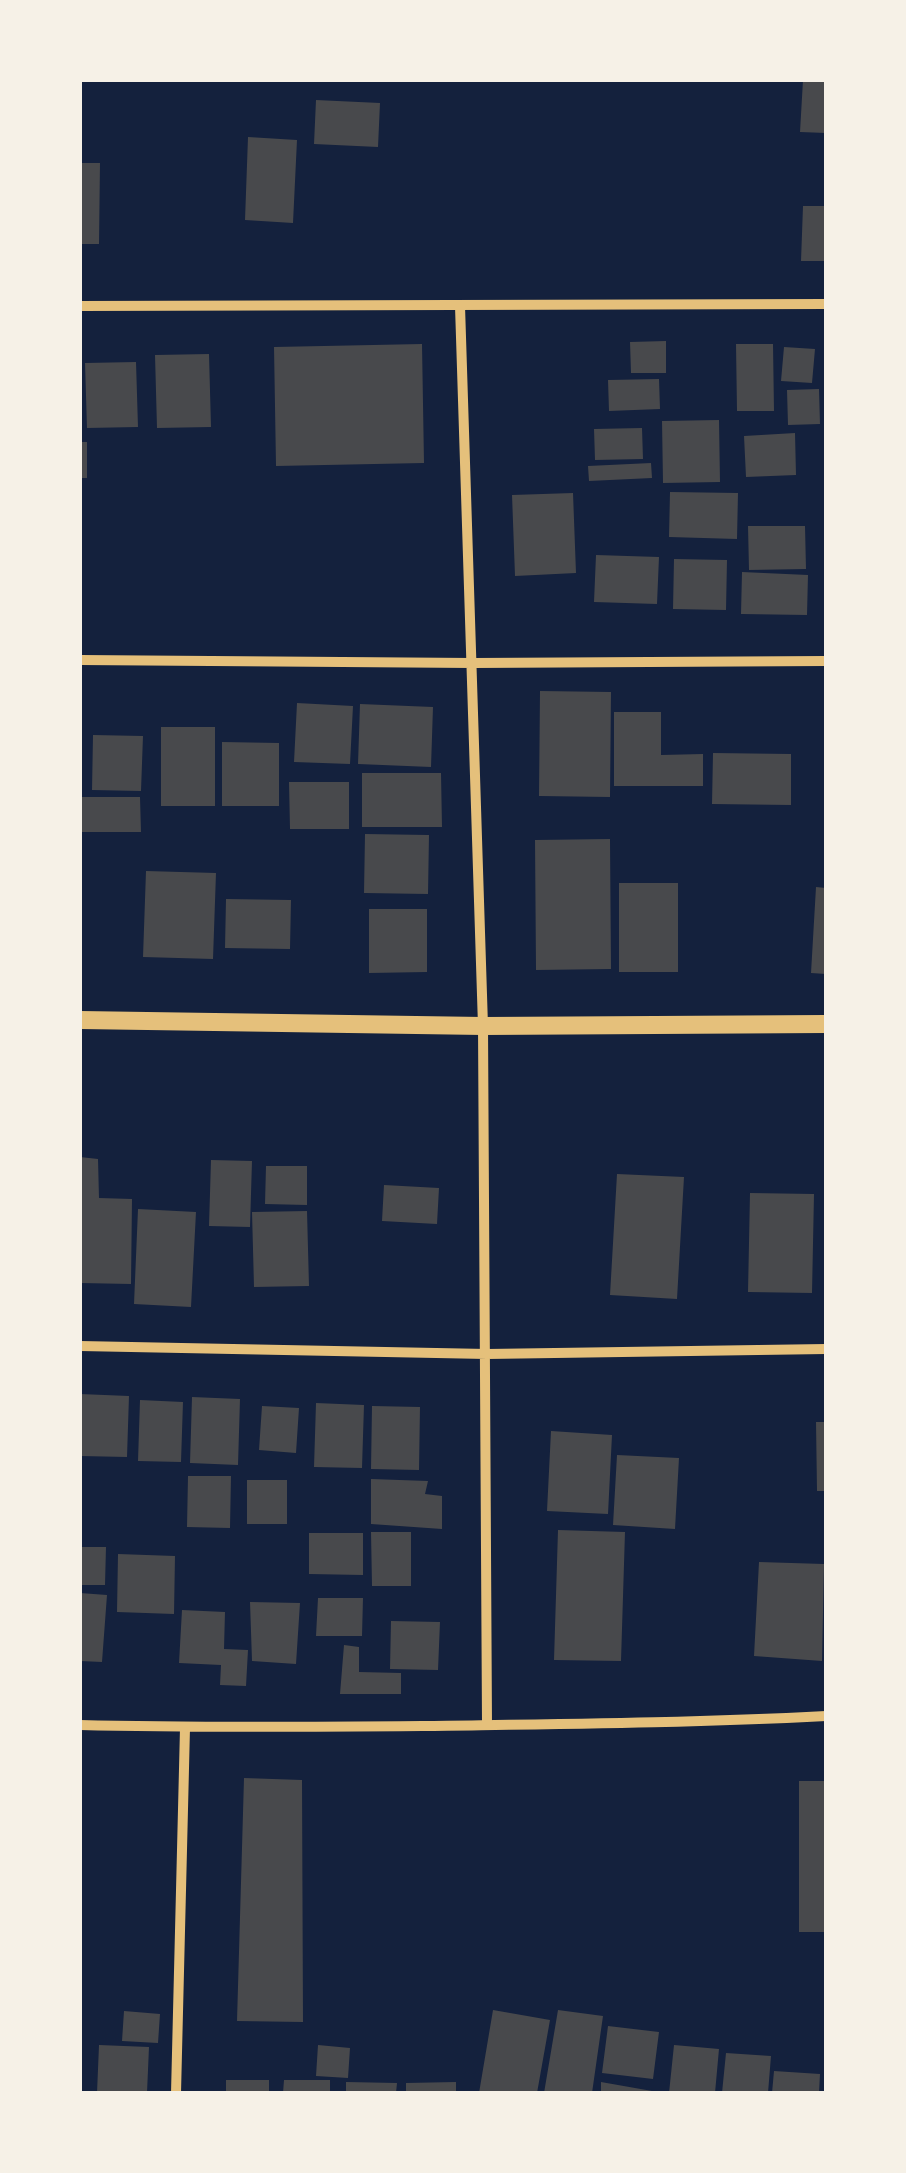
<!DOCTYPE html>
<html>
<head>
<meta charset="utf-8">
<style>
	body { margin:0 }
	#map { position:relative; width:906px; height:2173px; overflow:hidden; background:#14213d; font-family:Montserrat,sans-serif }
	canvas { display:block }
	.frame { position:absolute; inset:0; border:82px solid #f6f1e7; pointer-events:none }
</style>
</head>
<body>
<div id="map">
<canvas width="906" height="2173"></canvas>
<div class="frame"></div>
</div>
<script>
const g = document.querySelector('canvas').getContext('2d');
g.lineJoin = 'round';
function fillPath(path, color) {
  g.fillStyle = color;
  g.fill(path, 'evenodd');
}
function strokePath(path, color, width, dash) {
  g.strokeStyle = color;
  g.lineWidth = width;
  g.lineCap = dash ? 'butt' : 'round';
  g.setLineDash(dash || []);
  g.stroke(path);
}
const building = new Path2D(`
	M803 80H826V133L800 132Z
	M316 100 380 103 378 147 314 144Z
	M248 137 297 140 293 223 245 220Z
	M80 163H100L99 244H80Z
	M803 206H826V261H801Z
	M666 341V373H631L630 342Z
	M422 344 424 463 276 466 274 347Z
	M736 344H773L774 411H737Z
	M784 347 815 349 812 383 781 381Z
	M209 354 211 427 157 428 155 355Z
	M136 362 138 427 87 428 85 363Z
	M659 379 660 409 609 411 608 380Z
	M819 389 820 424 788 425 787 390Z
	M719 420 720 482 663 483 662 421Z
	M642 428 643 459 595 460 594 429Z
	M795 433 796 475 746 477 744 436Z
	M80 442H87V478H80Z
	M651 463 652 478 589 481 588 466Z
	M670 492 738 493 737 539 669 537Z
	M573 493 576 573 515 576 512 495Z
	M748 526H805L806 569 749 570Z
	M596 555 659 557 657 604 594 602Z
	M674 559 727 560 726 610 673 609Z
	M742 572 808 575 807 615 741 614Z
	M540 691 611 692 610 797 539 796Z
	M297 703 353 706 350 764 294 762Z
	M360 704 433 707 431 767 358 764Z
	M614 712H661V755L703 754V786H614Z
	M161 727H215V806H161Z
	M93 735 143 736 141 791 92 790Z
	M222 742 279 743V806H222Z
	M713 753 791 754V805L712 804Z
	M362 773H441L442 827H362Z
	M289 782H349V829H290Z
	M80 797H140L141 832H80Z
	M365 834 429 835 428 894 364 893Z
	M610 839 611 969 536 970 535 840Z
	M146 871 216 873 213 959 143 957Z
	M619 883H678V972H619Z
	M816 887 826 888V974L811 973Z
	M226 899 291 900 290 949 225 948Z
	M369 909H427V972L369 973Z
	M80 1157 98 1159 99 1198 132 1199 131 1284 80 1283Z
	M211 1160 252 1161 250 1227 209 1226Z
	M266 1166H307V1205L265 1204Z
	M617 1174 684 1177 677 1299 610 1295Z
	M384 1185 439 1188 437 1224 382 1221Z
	M750 1193 814 1194 812 1293 748 1292Z
	M138 1209 196 1212 191 1307 134 1304Z
	M307 1211 309 1286 254 1287 252 1212Z
	M80 1394 129 1396 127 1457 80 1456Z
	M192 1397 240 1399 238 1465 190 1463Z
	M140 1400 183 1402 181 1462 138 1461Z
	M316 1403 364 1405 362 1468 314 1467Z
	M262 1406 299 1408 296 1453 259 1450Z
	M372 1406 420 1407 419 1470 371 1469Z
	M816 1422H826V1491H817Z
	M551 1431 612 1435 608 1514 547 1511Z
	M617 1455 679 1458 675 1529 613 1525Z
	M188 1476H231L230 1528 187 1527Z
	M371 1479 428 1481 425 1494 442 1496V1529L371 1524Z
	M247 1480H287V1524H247Z
	M558 1530 625 1532 621 1661 554 1660Z
	M371 1532H411V1586H372Z
	M309 1533H363V1575L309 1574Z
	M80 1547H106L105 1585H80Z
	M118 1554 175 1556 174 1614 117 1612Z
	M759 1562 824 1564 822 1661 754 1656Z
	M80 1593 107 1595 102 1662 80 1661Z
	M318 1598H363L362 1636H316Z
	M250 1602 300 1603 296 1664 252 1661Z
	M182 1610 225 1612 224 1649 248 1650 246 1686 220 1685 221 1665 179 1663Z
	M391 1621 440 1622 438 1670 390 1669Z
	M344 1645 359 1647V1672L401 1673V1694H340Z
	M244 1778 302 1780 303 2022 237 2021Z
	M799 1781H826V1932H799Z
	M493 2010 550 2020 537 2093H479Z
	M558 2010 603 2016 592 2093H544Z
	M124 2011 160 2014 158 2043 122 2041Z
	M608 2026 659 2032 653 2079 602 2073Z
	M99 2045 149 2047 147 2093H97Z
	M318 2045 350 2048 348 2078 316 2076Z
	M674 2045 719 2049 715 2093H669Z
	M726 2053 771 2056 768 2093H722Z
	M774 2071 820 2074 819 2093H772Z
	M226 2080H269V2093H226Z
	M284 2080H330V2093H283Z
	M346 2082 397 2083 396 2093H346Z
	M456 2082V2093H406V2083Z
	M601 2082 652 2091 651 2093H601Z`);
const minor = new Path2D(`
	M80 306 826 304
	M460 306 483 1026 487 1725
	M80 660 473 663 826 661
	M80 1346 487 1354 826 1349
	M80 1725C194 1728 308 1727 423 1726 557 1724 692 1723 826 1716
	M176 2093 185 1728`);
const tertiary = new Path2D(`
	M80 1020 483 1026 826 1024`);
fillPath(building, '#48494c');
strokePath(minor, '#e5c07b', 10);
strokePath(tertiary, '#e5c07b', 18);
</script>
</body>
</html>
